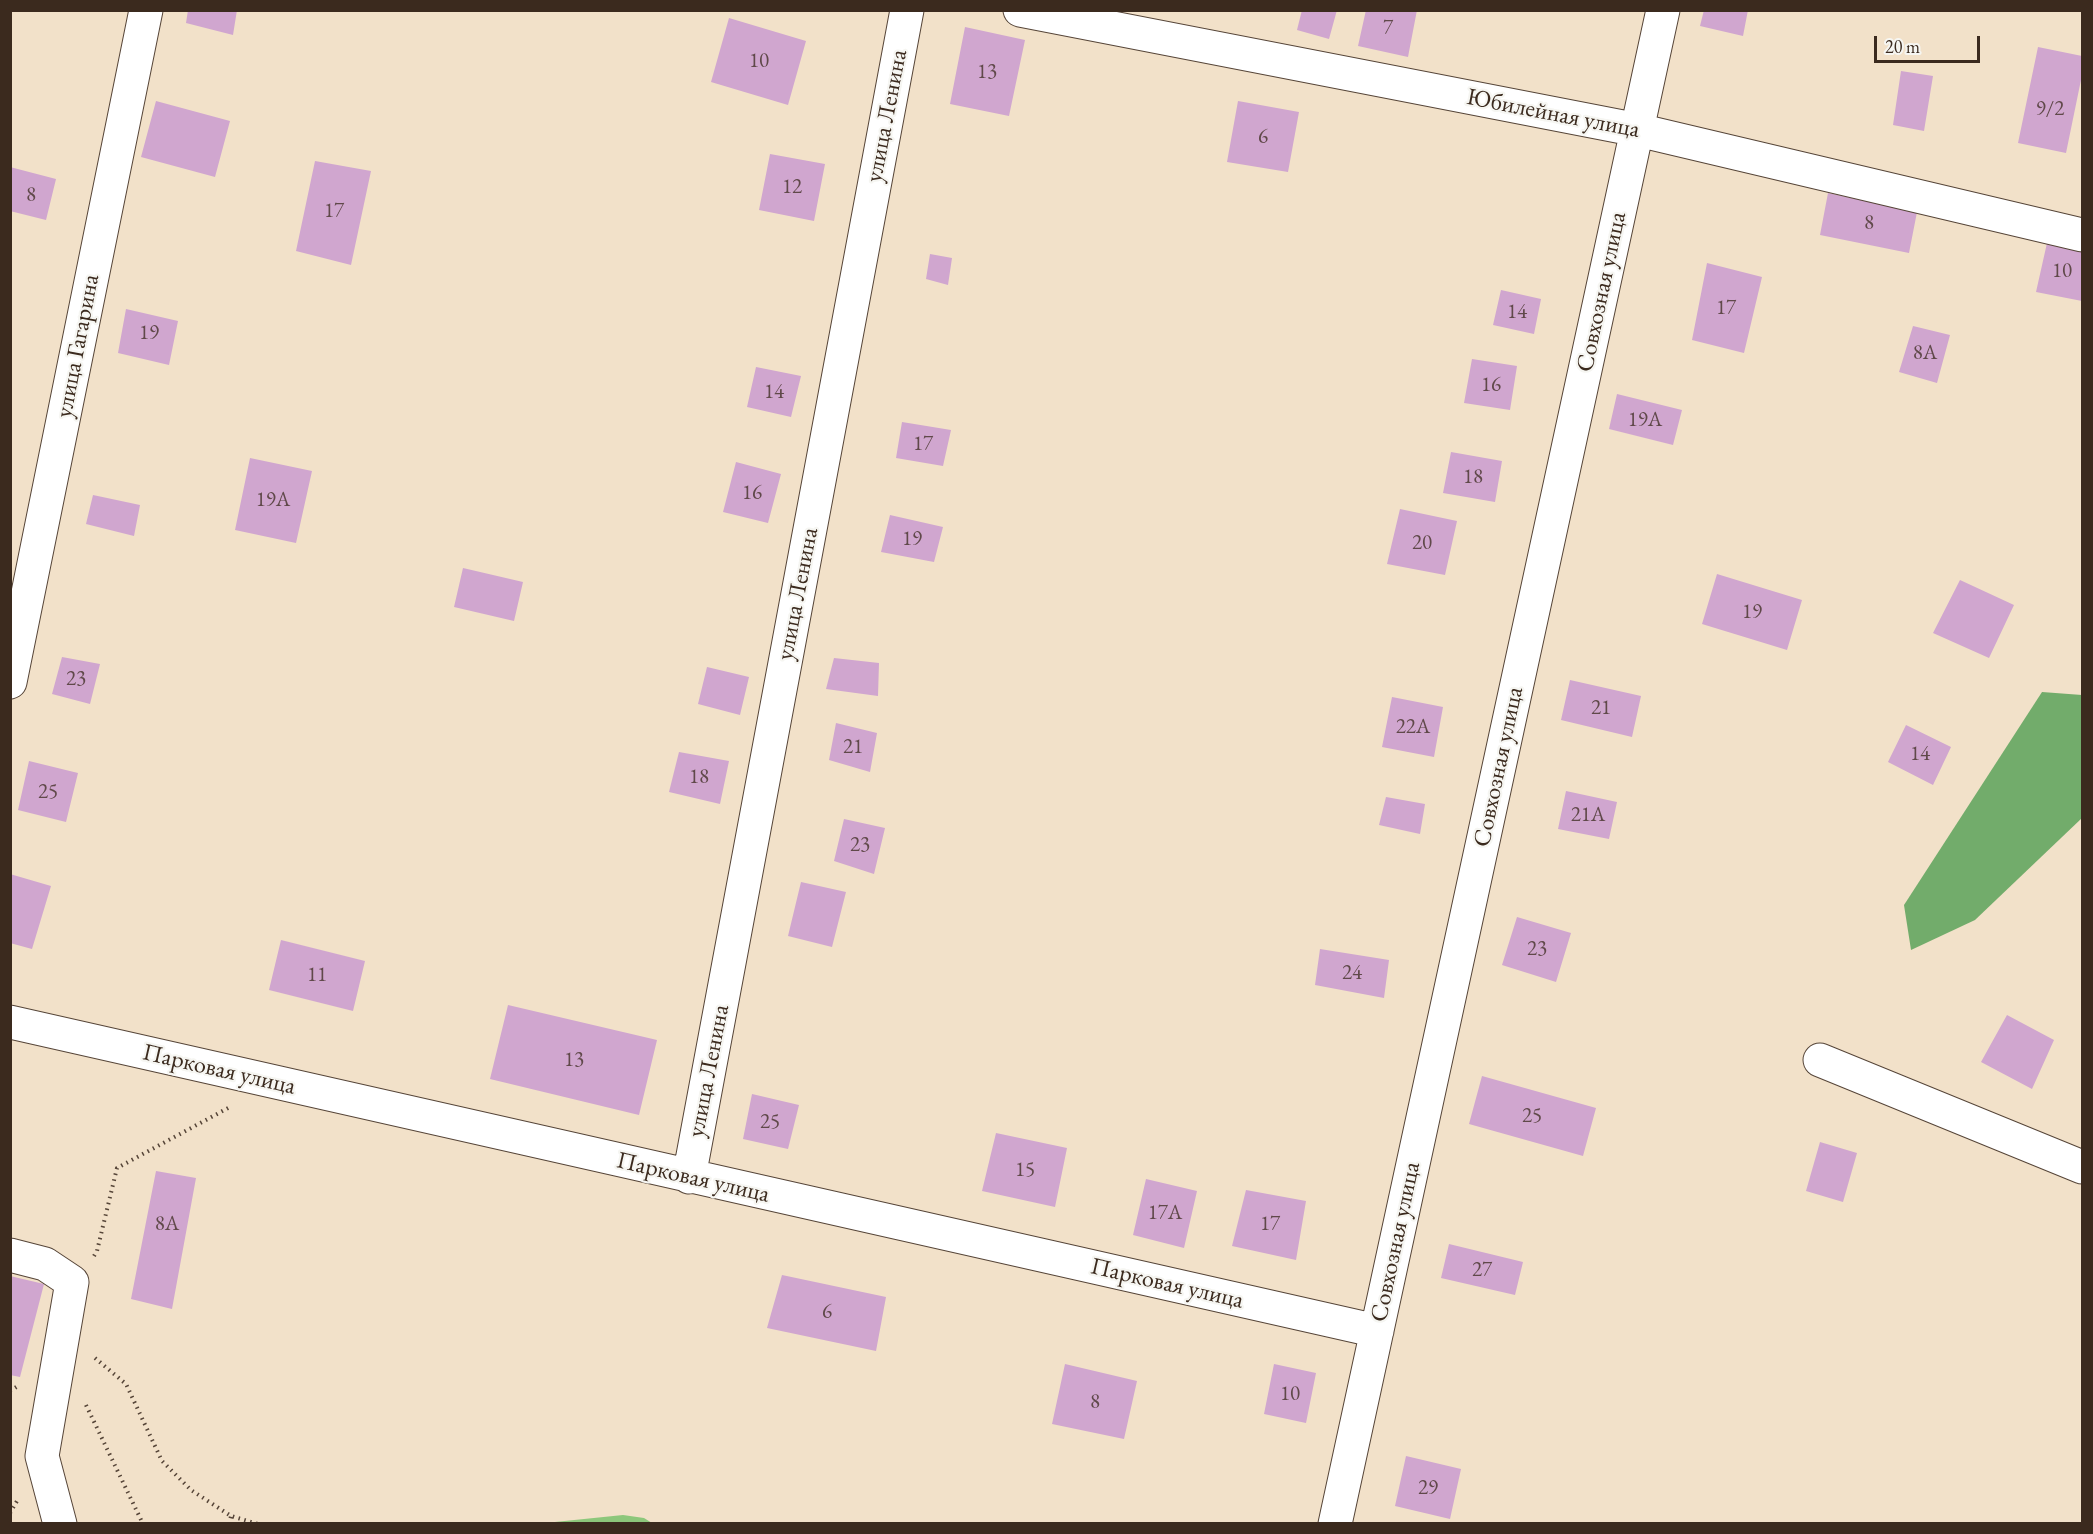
<!DOCTYPE html>
<html>
<head>
<meta charset="utf-8">
<style>
	body { margin:0 }
	#map { position:relative; width:2093px; height:1534px; overflow:hidden; background:#f2e1c9; font-family:"EB Garamond",serif }
	canvas { display:block }
	.frame { position:absolute; inset:0; border:12px solid #3b2a1e; pointer-events:none }
	.scale { position:absolute; left:1874px; top:36px; width:106px; height:27px; box-sizing:border-box; border:3px solid #3b2a1e; border-top:0; padding-left:8px; font-size:18px; line-height:21px; white-space:nowrap; color:#3b2a1e; -webkit-text-stroke:4px #f6f6f2; paint-order:stroke }
</style>
</head>
<body>
<div id="map">
<canvas width="2093" height="1534"></canvas>
<div class="frame"></div>
<div class="scale">20 m</div>
</div>
<script>
const g = document.querySelector('canvas').getContext('2d');
g.lineJoin = 'round';
function fillPath(path, color) {
  g.fillStyle = color;
  g.fill(path, 'evenodd');
}
function strokePath(path, color, width, dash) {
  g.strokeStyle = color;
  g.lineWidth = width;
  g.lineCap = dash ? 'butt' : 'round';
  g.setLineDash(dash || []);
  g.stroke(path);
}
function label(font, color, halo, rows, align = 'center') {
  g.font = font + ' "EB Garamond",serif';
  g.lineWidth = 4.5;
  g.setLineDash([]);
  g.textBaseline = 'middle';
  g.strokeStyle = halo;
  g.fillStyle = color;
  for (const [text, x, y, turn = 0] of rows) {
    g.save();
    g.translate(x, y);
    g.rotate((+turn || 0) * Math.PI / 180);
    g.textAlign = isNaN(turn) ? turn : align;
    if (halo) g.strokeText(text, 0, 0);
    g.fillText(text, 0, 0);
    g.restore();
  }
}
const green = new Path2D(`
	M623 1515 644 1518 652 1523H545Z`);
const forest = new Path2D(`
	M2042 692 2082 695V818L1975 920 1911 950 1904 905Z`);
const building = new Path2D(`
	M188 10H237L233 35 186 23Z
	M1302 10H1337L1329 39 1297 30Z
	M1366 10H1417L1408 57 1358 46Z
	M1704 10H1748L1743 36 1700 26Z
	M729 18 806 41 788 105 711 82Z
	M965 27 1025 40 1009 116 950 104Z
	M2038 47 2082 56V75L2066 153 2018 143Z
	M1901 71 1933 76 1924 131 1893 125Z
	M156 101 230 121 215 177 141 157Z
	M1238 101 1299 112 1288 172 1227 162Z
	M770 154 825 164 814 221 759 210Z
	M315 161 371 171 351 265 296 251Z
	M10 167 56 179 46 220 10 211Z
	M1828 193 1917 212 1909 253 1820 235Z
	M2047 243 2082 251V301L2036 292Z
	M930 254 952 258 948 285 926 279Z
	M1707 263 1762 277 1744 353 1692 340Z
	M1501 290 1541 299 1534 334 1493 325Z
	M126 309 178 321 169 365 118 353Z
	M1913 326 1950 335 1937 383 1899 372Z
	M1472 359 1517 366 1510 410 1464 403Z
	M756 367 801 376 791 417 747 407Z
	M1617 394 1682 410 1673 445 1609 429Z
	M902 422 951 430 943 466 896 458Z
	M1451 452 1502 461 1495 502 1443 493Z
	M250 458 312 471 296 543 235 530Z
	M736 462 781 474 768 523 723 512Z
	M93 495 140 505 134 536 86 524Z
	M1400 509 1457 521 1445 575 1387 564Z
	M890 515 943 527 934 562 881 552Z
	M463 568 523 582 514 621 454 607Z
	M1717 574 1802 600 1787 650 1702 624Z
	M1960 580 2014 605 1989 658 1933 633Z
	M62 657 100 664 90 704 52 694Z
	M834 658 879 663 878 696 826 689Z
	M707 667 749 677 740 715 698 704Z
	M1570 680 1641 696 1632 737 1561 720Z
	M1392 697 1443 707 1434 757 1382 747Z
	M836 723 877 733 870 772 829 760Z
	M1906 725 1951 747 1933 785 1888 762Z
	M679 752 729 761 720 804 669 792Z
	M29 761 78 773 66 822 18 810Z
	M1566 791 1617 802 1609 839 1558 829Z
	M1386 797 1425 804 1420 834 1379 825Z
	M844 819 885 828 874 874 834 861Z
	M10 874 51 886 32 949 10 943Z
	M801 882 846 892 832 947 788 936Z
	M1517 917 1571 933 1556 982 1502 965Z
	M281 940 365 961 353 1011 269 990Z
	M1320 949 1389 960 1384 998 1315 985Z
	M508 1005 657 1040 639 1115 490 1079Z
	M2007 1015 2054 1040 2032 1089 1981 1062Z
	M1482 1076 1596 1108 1583 1156 1469 1124Z
	M752 1094 799 1105 788 1149 743 1139Z
	M996 1133 1067 1148 1055 1207 982 1191Z
	M1820 1142 1857 1153 1843 1202 1806 1191Z
	M156 1171 196 1178 172 1309 131 1299Z
	M1146 1179 1197 1191 1184 1248 1133 1235Z
	M1246 1190 1306 1201 1296 1260 1232 1246Z
	M1449 1244 1523 1262 1515 1295 1441 1278Z
	M782 1275 886 1297 876 1351 767 1328Z
	M10 1276 44 1284 20 1377 10 1375Z
	M1065 1364 1137 1381 1124 1439 1052 1424Z
	M1274 1364 1316 1373 1306 1423 1264 1414Z
	M1406 1456 1461 1469 1450 1519 1395 1506Z`);
const path = new Path2D(`
	M94 1256 97 1251 117 1168 230 1107
	M95 1358 126 1384 162 1461 191 1490 231 1516 258 1524
	M10 1391 18 1386
	M86 1405 143 1524
	M10 1513 17 1501
	M229 1524 231 1516`);
const minor = new Path2D(`
	M1020 10 1638 130 2082 235
	M10 682 146 10
	M10 1022 1377 1331
	M1820 1060 2082 1167
	M689 1177 907 10
	M10 1255 45 1264 72 1282 42 1456 60 1524
	M1335 1524 1663 10`);
const numberNames = [
	["7",1388,28],
	["10",759,61],
	["13",987,72],
	["9/2",2050,109],
	["6",1263,137],
	["12",792,187],
	["8",31,195],
	["17",334,211],
	["8",1869,223],
	["10",2062,271],
	["17",1726,308],
	["14",1517,312],
	["19",149,333],
	["8А",1925,353],
	["16",1491,385],
	["14",774,392],
	["19А",1645,420],
	["17",923,444],
	["18",1473,477],
	["16",752,493],
	["19А",273,500],
	["19",912,539],
	["20",1422,543],
	["19",1752,612],
	["23",76,679],
	["21",1601,708],
	["22А",1413,727],
	["21",853,747],
	["14",1920,754],
	["18",699,777],
	["25",48,792],
	["21А",1588,815],
	["23",860,845],
	["23",1537,949],
	["24",1352,973],
	["11",317,975],
	["13",574,1060],
	["25",1532,1116],
	["25",770,1122],
	["15",1025,1170],
	["17А",1165,1213],
	["8А",167,1224],
	["17",1270,1224],
	["27",1482,1270],
	["6",827,1312],
	["10",1290,1394],
	["8",1095,1402],
	["29",1428,1488]
];
const streetNames = [
	["Юбилейная улица",1553,114,11],
	["улица Ленина",887,116,-79],
	["Совхозная улица",1602,292,-78],
	["улица Гагарина",78,346,-79],
	["улица Ленина",798,594,-79],
	["Совхозная улица",1499,767,-78],
	["Парковая улица",219,1070,13],
	["улица Ленина",709,1071,-79],
	["Парковая улица",693,1178,13],
	["Совхозная улица",1396,1242,-78],
	["Парковая улица",1167,1284,13]
];
fillPath(green, '#8dc77b');
fillPath(forest, '#72ac6b');
fillPath(building, '#d0a6cf');
strokePath(minor, '#564538', 35);
strokePath(path, '#564538', 4, [1.5, 4.5]);
strokePath(minor, '#fff', 33);
label('21px', '#60494a', null, numberNames);
label('24px', '#3b2a1e', '#f6f6f2', streetNames);
</script>
</body>
</html>
